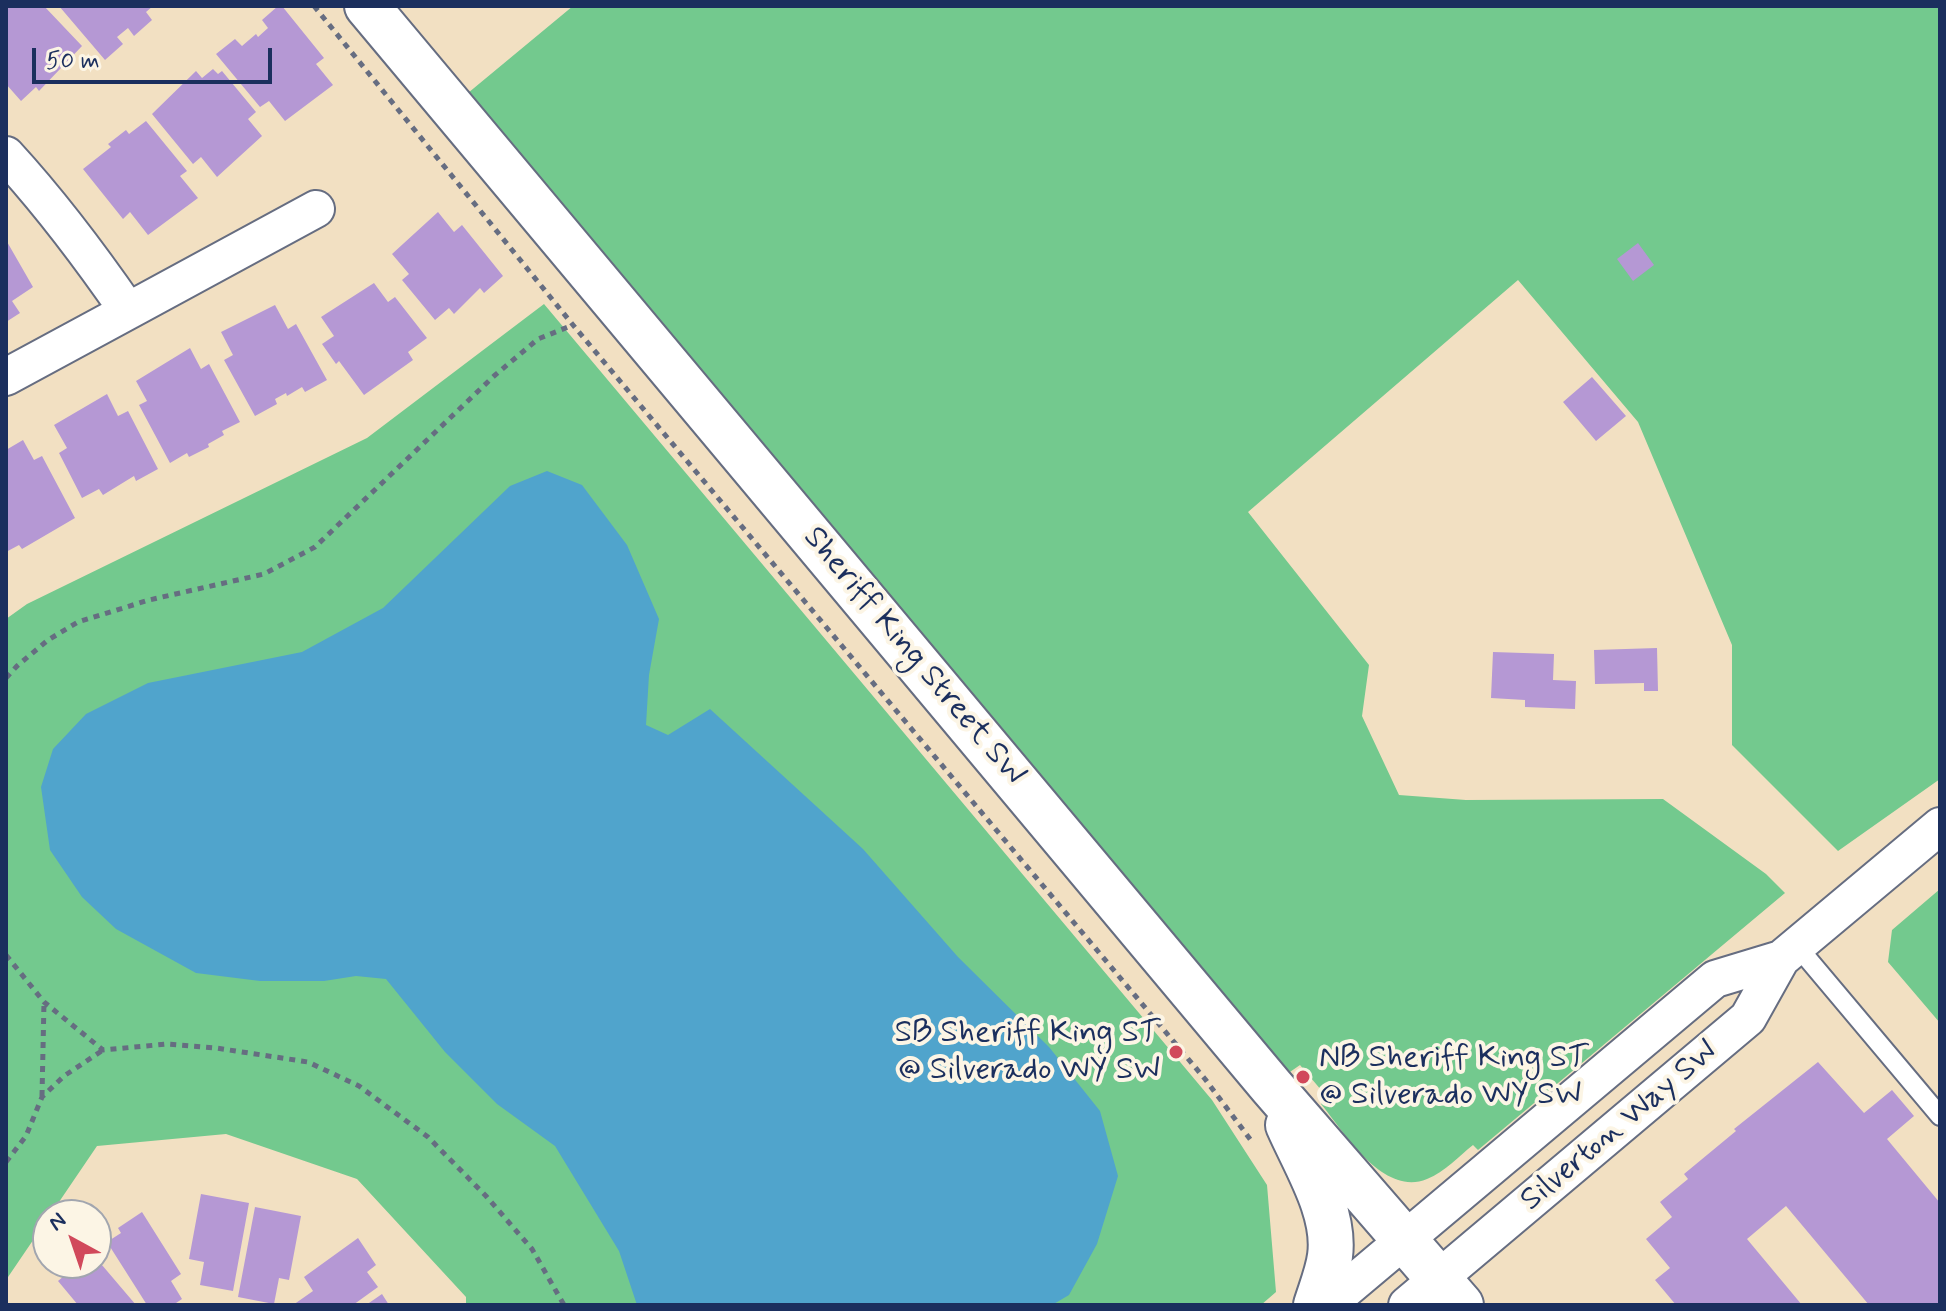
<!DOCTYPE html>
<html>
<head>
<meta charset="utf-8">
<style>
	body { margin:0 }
	#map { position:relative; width:1946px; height:1311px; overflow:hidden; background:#f2e0c2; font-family:Mynerve,sans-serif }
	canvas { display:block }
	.frame { position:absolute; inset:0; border:8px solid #1b2f5e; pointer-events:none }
	.north { position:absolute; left:32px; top:1199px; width:80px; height:80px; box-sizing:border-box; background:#fcf5e5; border:2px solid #a2a6af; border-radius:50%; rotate:320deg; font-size:22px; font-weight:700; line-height:32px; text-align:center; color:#1b2f5e }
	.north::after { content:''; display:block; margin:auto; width:28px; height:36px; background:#d1495b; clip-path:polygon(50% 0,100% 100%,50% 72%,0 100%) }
	.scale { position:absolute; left:32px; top:48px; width:240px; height:36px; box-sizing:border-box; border:4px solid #1b2f5e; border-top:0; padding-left:10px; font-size:24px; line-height:28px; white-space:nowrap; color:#1b2f5e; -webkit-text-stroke:6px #fcf5e5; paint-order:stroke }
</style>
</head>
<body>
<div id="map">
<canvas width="1946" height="1311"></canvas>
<div class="frame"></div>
<div class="north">N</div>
<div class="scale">50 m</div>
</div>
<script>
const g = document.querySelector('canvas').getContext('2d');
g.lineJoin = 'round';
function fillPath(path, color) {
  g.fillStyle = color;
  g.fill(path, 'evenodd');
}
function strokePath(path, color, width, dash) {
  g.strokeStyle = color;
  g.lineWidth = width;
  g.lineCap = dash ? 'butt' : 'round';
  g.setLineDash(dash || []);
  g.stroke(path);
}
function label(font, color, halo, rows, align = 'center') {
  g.font = font + ' Mynerve,sans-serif';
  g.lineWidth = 8;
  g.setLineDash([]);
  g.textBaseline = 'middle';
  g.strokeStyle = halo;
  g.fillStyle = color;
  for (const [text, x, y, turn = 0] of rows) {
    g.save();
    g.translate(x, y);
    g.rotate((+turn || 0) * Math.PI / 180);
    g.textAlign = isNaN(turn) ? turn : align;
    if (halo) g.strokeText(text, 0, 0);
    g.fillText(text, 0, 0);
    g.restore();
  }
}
const green = new Path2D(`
	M573 6H1940V779L1838 851 1732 745V645L1638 422 1518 280 1248 512 1369 665 1362 716 1399 795 1466 800 1663 799 1766 874 1785 893 1478 1150 1473 1145C1459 1156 1445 1172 1427 1179 1383 1197 1345 1133 1321 1104L1327 1097 1300 1065 1287 1074 468 93Z
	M544 304 1212 1100 1267 1185 1276 1292 1261 1305H466V1297L357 1179 226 1134 97 1146 6 1280V619L27 604 367 438Z
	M1940 889V1023L1888 962 1892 930Z`);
const water = new Path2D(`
	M547 471 582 485 627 545 659 619 649 675 646 725 668 735 710 709 863 849 958 957 1049 1047 1100 1111 1118 1176 1097 1244 1069 1295 1052 1305H637L619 1251 555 1146 497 1104 445 1052 386 979 356 976 324 981H260L196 973 116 929 82 897 50 850 41 787 53 749 86 714 148 683 302 652 383 608 510 486Z`);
const building = new Path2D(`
	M6 6H44L82 46 39 91 36 87 21 101 6 84Z
	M59 6H153L146 12 152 20 134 36 128 28 117 37 123 44 105 60Z
	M278 6H282L324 58 316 64 333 85 285 121 269 101 260 107 216 54 235 39 242 46 256 34 258 37 268 28 262 20Z
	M213 69 218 74 222 71 256 112 248 119 262 136 217 177 201 157 193 164 152 114 196 71 202 78Z
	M146 121 187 171 180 176 198 198 148 235 130 212 123 219 83 169 111 147 108 144 126 130 129 134Z
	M438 212 454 232 462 225 503 276 484 293 480 288 454 314 449 308 435 320 402 280 409 274 392 254Z
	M6 240 33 287 12 301 20 313 6 322Z
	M1638 243 1654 265 1633 281 1617 259Z
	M374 283 388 302 395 297 427 338 408 352 413 360 364 395 339 361 336 364 322 344 334 336 321 317Z
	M275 305 288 329 296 324 327 380 305 392 302 387 287 396 286 393 275 399 277 404 255 416 224 360 233 355 221 332Z
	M190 348 201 369 209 364 240 422 222 431 224 435 208 444 209 447 189 457 187 453 170 463 139 405 147 401 136 381Z
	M1592 377 1626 416 1596 441 1563 402Z
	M107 394 118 416 128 411 158 469 136 481 134 476 103 495 99 489 82 498 59 453 67 448 54 425Z
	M23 440 34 460 42 456 75 518 22 549 19 545 6 552V450Z
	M1657 648 1658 691H1644V683L1595 684 1594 650Z
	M1493 652 1554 654 1553 680 1576 681 1575 709 1525 707V700L1491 698Z
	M1818 1062 1864 1113 1892 1090 1914 1116 1887 1139 1940 1203V1305H1869L1786 1206 1747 1239 1802 1305H1676L1655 1280 1670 1268 1646 1239 1672 1217 1660 1202 1688 1179 1684 1174 1736 1131 1734 1129Z
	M201 1194 249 1203 233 1291 200 1285 204 1262 189 1259Z
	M255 1207 301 1216 289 1280 279 1278 274 1304 238 1297Z
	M142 1212 181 1274 171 1281 182 1299 173 1305H147L107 1242 121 1233 118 1228Z
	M358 1238 376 1265 367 1272 378 1287 353 1305H293L313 1291 304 1277Z
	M96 1258 136 1305H78L58 1281 77 1265 79 1268 85 1263H96Z
	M382 1294 389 1305H366Z`);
const path = new Path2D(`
	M314 6 573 325 1205 1079 1253 1143
	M6 678 17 666 48 640 78 622 149 600 264 574 315 547 494 376 538 339 573 325
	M6 955 44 1002 103 1050 167 1044 216 1048 308 1062 359 1086 428 1137 486 1196 532 1249 564 1305
	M42 1096 44 1002
	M6 1162 26 1136 42 1097 64 1076 103 1050`);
const lane = new Path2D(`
	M1797 946 1940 1116`);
const street = new Path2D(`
	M6 155C51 204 90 256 128 311L6 377
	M128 311 316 209
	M1327 1305 1715 979 1781 959
	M1407 1305 1748 1018 1781 959 1940 826`);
const secondary = new Path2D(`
	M367 6 1271 1086 1461 1305
	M1288 1125C1305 1164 1336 1212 1330 1256 1328 1272 1321 1289 1316 1305`);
const markers = [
	[1176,1052,8,"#d1495b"],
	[1303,1077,8,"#d1495b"]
];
const streetNames = [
	["Sheriff King Street SW",913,657,50],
	["Silverton Way SW",1620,1127,-40]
];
const poiNames = [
	["SB Sheriff King ST",1160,1034],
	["@ Silverado WY SW",1160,1071],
	["NB Sheriff King ST",1319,1059,"left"],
	["@ Silverado WY SW",1319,1096,"left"]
];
fillPath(green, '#73c98e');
fillPath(water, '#50a4cc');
fillPath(building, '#b598d4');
strokePath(lane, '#666d81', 22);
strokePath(street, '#666d81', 40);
strokePath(secondary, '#666d81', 48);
strokePath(path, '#666d81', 5, [6, 6]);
strokePath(lane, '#fff', 18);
strokePath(street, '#fff', 36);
strokePath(secondary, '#fff', 44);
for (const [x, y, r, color] of markers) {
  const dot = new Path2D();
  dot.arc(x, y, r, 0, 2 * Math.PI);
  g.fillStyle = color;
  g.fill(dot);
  strokePath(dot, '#fcf5e5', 3);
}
label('32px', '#1b2f5e', '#fcf5e5', streetNames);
label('32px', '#1b2f5e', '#fcf5e5', poiNames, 'right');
</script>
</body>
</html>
